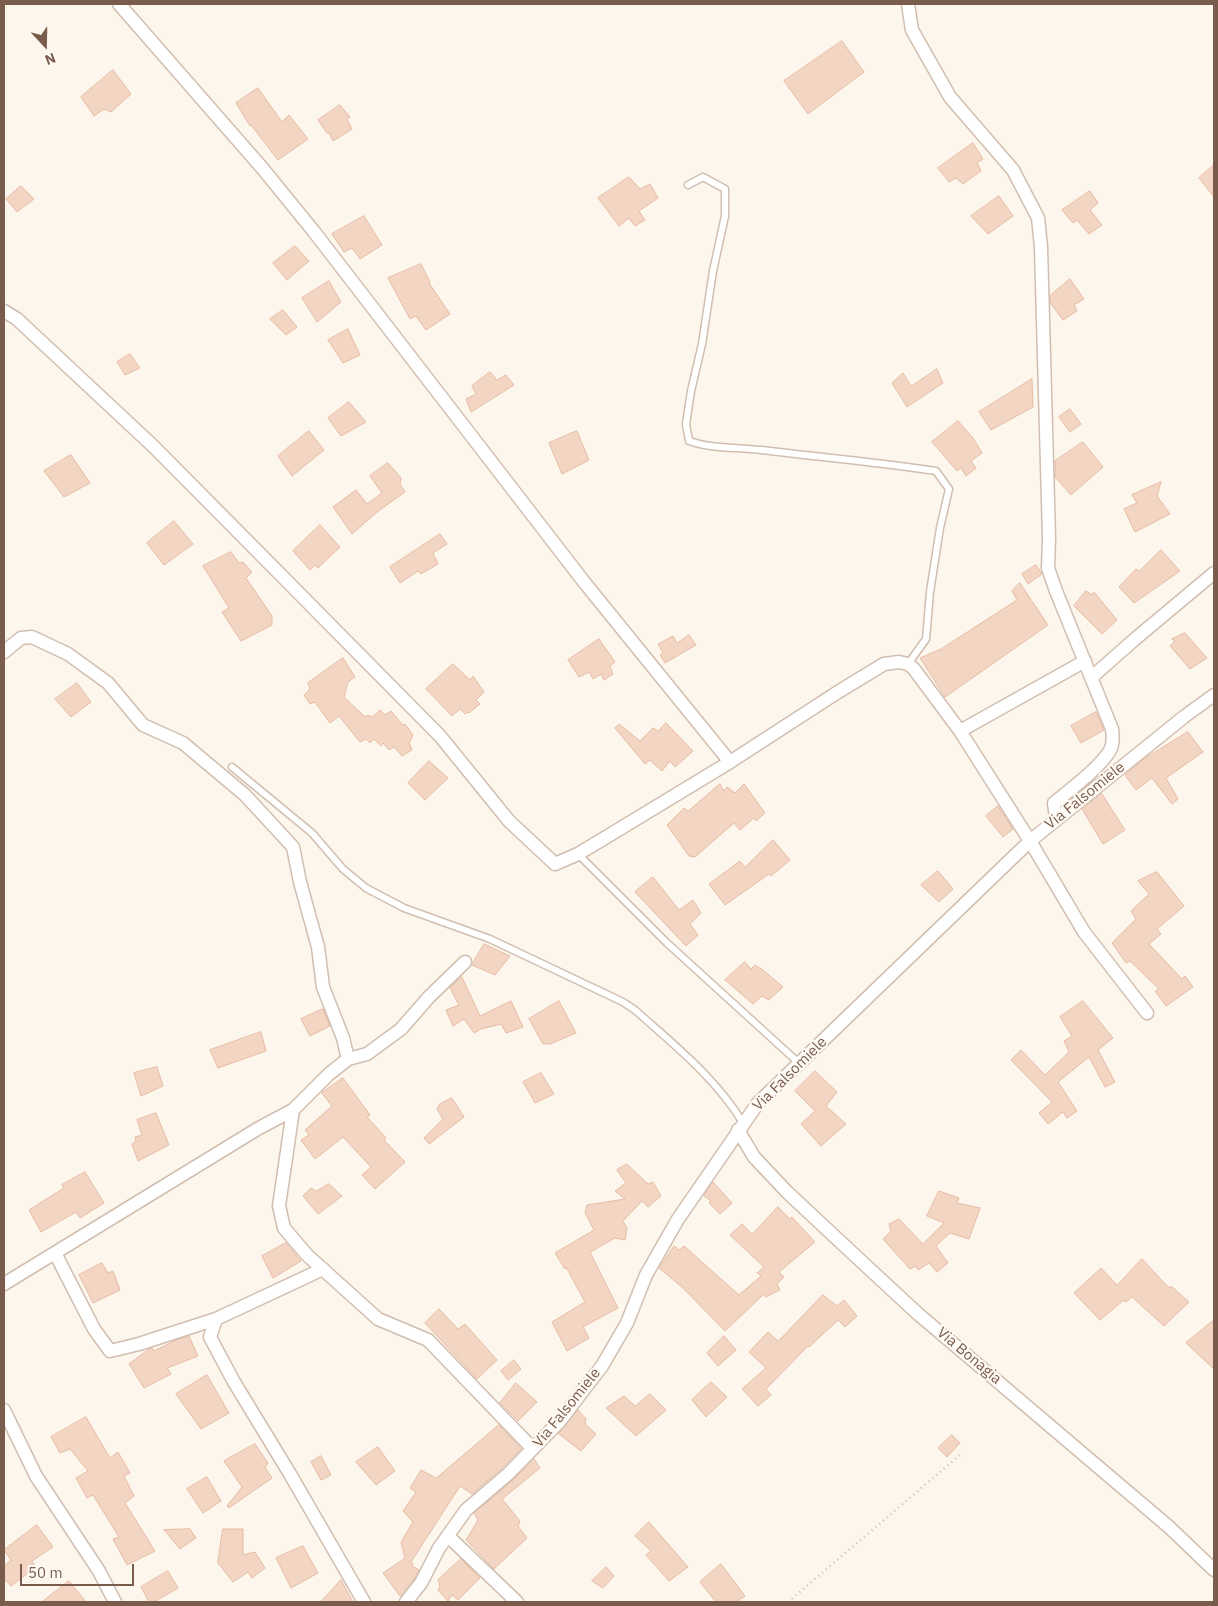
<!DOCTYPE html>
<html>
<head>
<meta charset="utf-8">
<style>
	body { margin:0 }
	#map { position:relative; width:1218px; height:1606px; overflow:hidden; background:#fdf6ec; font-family:"IBM Plex Sans",sans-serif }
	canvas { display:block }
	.frame { position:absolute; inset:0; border:5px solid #7a5c4d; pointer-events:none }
	.north { position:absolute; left:20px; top:20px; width:50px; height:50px; -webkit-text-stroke:4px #fffaf3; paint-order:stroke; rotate:159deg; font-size:14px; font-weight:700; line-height:20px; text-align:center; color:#7a5c4d }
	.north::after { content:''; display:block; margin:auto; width:18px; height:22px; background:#7a5c4d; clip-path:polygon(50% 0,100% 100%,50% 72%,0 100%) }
	.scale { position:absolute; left:20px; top:1564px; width:114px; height:22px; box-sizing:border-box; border:2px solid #7a5c4d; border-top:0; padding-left:6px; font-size:15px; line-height:18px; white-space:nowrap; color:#7a5c4d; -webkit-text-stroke:4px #fffaf3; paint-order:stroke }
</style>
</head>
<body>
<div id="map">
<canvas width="1218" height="1606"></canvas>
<div class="frame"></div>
<div class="north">N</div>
<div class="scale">50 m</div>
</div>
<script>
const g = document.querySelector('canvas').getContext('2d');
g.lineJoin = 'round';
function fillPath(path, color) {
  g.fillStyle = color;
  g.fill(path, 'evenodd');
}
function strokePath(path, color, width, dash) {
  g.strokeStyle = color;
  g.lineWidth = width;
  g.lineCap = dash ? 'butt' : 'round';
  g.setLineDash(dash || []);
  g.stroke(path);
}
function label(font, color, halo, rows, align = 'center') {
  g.font = font + ' "IBM Plex Sans",sans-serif';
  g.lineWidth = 4.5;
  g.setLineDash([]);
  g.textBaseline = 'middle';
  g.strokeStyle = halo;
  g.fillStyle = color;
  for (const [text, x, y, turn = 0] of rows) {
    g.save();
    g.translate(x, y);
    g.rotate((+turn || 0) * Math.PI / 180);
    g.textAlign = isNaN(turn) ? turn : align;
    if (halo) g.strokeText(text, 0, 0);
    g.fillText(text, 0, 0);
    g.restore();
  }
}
const building = new Path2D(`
	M842 41 864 72 808 114 784 81Z
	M113 70 131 94 111 112 104 109 94 116 81 97Z
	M258 88 282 122 289 115 308 139 278 160 251 125 250 126 236 103Z
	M340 105 350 117 347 119 352 129 333 141 329 133H327L318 120Z
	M973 143 983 159 977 163 981 171 963 184 956 178 949 182 938 168Z
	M1214 165V197L1199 178Z
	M629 177 640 189 650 184 658 198 639 211 645 220 635 226 629 218 619 226 598 198Z
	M21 186 34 199 17 212 6 199Z
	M1090 191 1098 203 1090 210 1102 225 1089 234 1077 220 1073 223 1062 210Z
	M999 196 1013 216 988 234 971 216Z
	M364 216 382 245 360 259 352 248 344 252 332 234Z
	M295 246 309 261 287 280 273 263Z
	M421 264 430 282 429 283 450 314 426 330 416 316 410 319 388 278Z
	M1070 279 1084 299 1074 305 1077 311 1063 320 1051 304 1050 296Z
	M329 281 341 302 317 322 302 298Z
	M283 310 297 327 286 335 270 319Z
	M348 329 360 355 343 363 328 340Z
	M130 354 140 368 125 375 117 362Z
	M937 369 943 383 907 407 892 383 903 373 911 386Z
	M490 372 497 380 506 375 514 385 471 412 466 399 476 394 472 386Z
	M1032 379 1033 407 991 430 979 412Z
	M349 402 366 422 341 436 328 418Z
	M1070 409 1081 424 1070 432 1059 417Z
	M958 421 973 438 982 453 971 461 976 468 966 476 961 468 957 471 932 442Z
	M309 431 324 450 292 476 278 456Z
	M577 431 589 460 562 474 549 443Z
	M1083 442 1103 467 1071 495 1055 477V461Z
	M71 455 90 483 64 497 44 471Z
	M388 463 401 478 400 484 405 492 377 512 352 534 333 507 356 490 367 504 382 493 370 476Z
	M1161 482 1157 496 1170 514 1135 532 1124 509 1137 503 1132 495Z
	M174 521 193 544 164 565 147 543Z
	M320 525 340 547 318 568 315 565 310 570 293 551Z
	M440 534 447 544 433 553 438 564 421 574 418 571 400 583 390 567Z
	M1161 550 1180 571 1134 603 1119 587 1136 569 1139 571Z
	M231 552 239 563 243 562 252 572 246 578 272 616V625L241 641 222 612 229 608 203 566Z
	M1036 565 1042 574 1028 584 1022 574Z
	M1020 583 1048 625 945 697 920 658 941 649 1017 600 1012 591Z
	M1086 591 1092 595 1094 592 1117 620 1102 634 1074 606Z
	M1185 633 1207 658 1190 669 1170 646 1175 641 1172 639Z
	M689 635 696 645 665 663 660 655 663 653 658 644 673 636 677 643Z
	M599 639 615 662 610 666 613 674 604 680 601 674 593 679 589 672 579 677 568 660Z
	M343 658 355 677 348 682 344 697 365 717 368 715 372 717 380 710 385 715 391 711 403 725 405 724 413 735 409 743 412 750 402 756 394 747 389 750 383 743 381 746 374 739 370 743 366 739 360 742 339 716 330 723 315 702 310 704 304 695 310 689 308 683Z
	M453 664 470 680 473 676 484 692 476 700 480 704 469 713 468 712 465 714 460 709 452 716 426 689Z
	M77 683 91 702 71 717 55 699Z
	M1096 712 1104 730 1081 743 1071 726Z
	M666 723 693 751 675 767 670 761 662 771 650 760 645 764 615 728 619 724 640 741 653 728 658 731Z
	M1188 732 1203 752 1166 778 1178 799 1172 804 1152 778 1136 790 1125 775 1144 759Z
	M429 761 448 778 425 800 408 783Z
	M720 784 724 791 727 787 735 793 744 784 765 813 756 821 754 818 740 830 734 823 695 857 689 856 667 825 684 808 688 811Z
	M1102 794 1125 830 1103 844 1082 809Z
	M998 806 1013 829 1003 837 986 816Z
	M773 840 790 860 771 876 769 874 725 905 709 884 740 861 745 867Z
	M938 871 953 889 939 902 921 885Z
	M1157 872 1184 906 1157 929 1161 934 1149 944 1182 979 1185 976 1193 987 1166 1006 1155 991 1159 989 1130 961 1126 963 1112 943 1136 919 1131 911 1149 894 1138 881Z
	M653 877 679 910 693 900 701 913 690 924 698 935 686 946 635 892Z
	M484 944 510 956 495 975 472 965Z
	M745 962 751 969 755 965 763 970 783 987 769 1000 762 996 753 1004 725 980Z
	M462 977 480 1016 511 1001 523 1027 506 1033 501 1024 481 1029 474 1033 464 1019 453 1026 446 1010 459 1005 450 988Z
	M559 1001 576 1033 550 1044H543L529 1019Z
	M1083 1001 1113 1038 1098 1050 1115 1082 1105 1087 1089 1057 1058 1082 1077 1111 1067 1118 1063 1112 1048 1124 1039 1113 1052 1102 1011 1060 1021 1050 1045 1075 1069 1052 1064 1041 1072 1036 1060 1017Z
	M323 1009 330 1026 310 1036 301 1019Z
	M261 1032 266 1051 218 1068 210 1050Z
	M157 1067 163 1086 141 1096 134 1073Z
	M815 1071 837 1092 826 1106 846 1124 821 1146 801 1124 815 1111 795 1091Z
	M541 1073 554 1094 535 1103 523 1082Z
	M343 1078 370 1115 367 1117 386 1138 384 1140 405 1162 375 1189 362 1175 371 1167 343 1137 315 1159 301 1140 309 1135 305 1130 332 1106 322 1093Z
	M452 1098 464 1117 429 1144 424 1138 443 1119 437 1109 440 1104Z
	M156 1113 169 1145 138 1161 132 1144 136 1141 135 1137 142 1135 137 1120Z
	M627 1164 648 1184 653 1182 661 1196 648 1207 642 1201 623 1221 627 1228 625 1240 615 1238 590 1252 618 1308 583 1327 589 1338 567 1351 552 1322 585 1302 566 1267 565 1269 555 1253 594 1230 585 1213 587 1205 625 1199 615 1191 626 1183 617 1170Z
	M85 1172 104 1203 80 1218 76 1212 41 1232 29 1210 64 1188 62 1185Z
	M713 1182 732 1203 720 1214 709 1203 711 1201 704 1196Z
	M329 1184 342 1196 318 1214 303 1196 311 1188 316 1191Z
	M939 1191 959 1198 957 1203 980 1208 969 1239 950 1233 936 1246 948 1263 937 1272 929 1263 918 1270 916 1266 910 1269 883 1239 891 1231 889 1224 899 1219 923 1244 944 1223 927 1216Z
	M778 1207 790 1219 792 1217 815 1242 779 1272 784 1277 777 1284 780 1290 766 1297 764 1294 725 1331 683 1288 659 1268 674 1246 679 1250 684 1246 739 1295 761 1276 757 1273 764 1267 730 1235 742 1224 752 1234Z
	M286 1243 301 1261 273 1278 262 1256Z
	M1142 1259 1169 1288 1171 1286 1189 1302 1164 1326 1132 1297 1126 1302 1124 1300 1100 1320 1074 1293 1101 1268 1117 1285Z
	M102 1263 108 1273 113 1271 120 1290 93 1303 79 1275Z
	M823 1295 837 1306 844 1300 857 1316 845 1327 838 1320 809 1347 808 1346 766 1389 771 1395 758 1406 742 1389 766 1368 749 1352 768 1332 778 1341Z
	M439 1309 458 1329 465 1324 497 1360 477 1379 425 1323Z
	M1214 1320V1369L1186 1343Z
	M189 1336 198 1356 167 1368 171 1374 144 1388 129 1364 149 1349 152 1348 154 1351 172 1342Z
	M724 1336 736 1350 718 1366 707 1353Z
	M514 1360 521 1369 508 1380 501 1371Z
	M207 1375 229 1413 201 1429 176 1394Z
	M711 1382 727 1397 706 1417 692 1400Z
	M516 1383 537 1402 518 1421 500 1403Z
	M650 1394 666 1410 636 1436 606 1408 624 1396 635 1406Z
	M578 1410 586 1419 585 1424 596 1434 581 1451 559 1434Z
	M86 1417 110 1458 118 1452 130 1473 124 1476 134 1496 125 1503 155 1551 127 1565 113 1539 119 1537 93 1495 87 1498 76 1478 88 1471 70 1449 60 1453 51 1437Z
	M499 1425 521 1449 502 1468 472 1494 460 1486 411 1562 413 1564 412 1566 419 1570 414 1579 400 1596 383 1573 405 1558 401 1542 413 1522 403 1511 416 1492 410 1488 421 1470 436 1478Z
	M952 1435 960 1443 947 1457 938 1448Z
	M255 1444 268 1463 265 1467 272 1478 229 1508 227 1506 242 1487 224 1461Z
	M378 1447 395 1471 376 1485 356 1462Z
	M321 1456 331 1475 321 1480 311 1462Z
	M534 1459 540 1468 502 1499 520 1521 518 1526 527 1538 494 1569 466 1540 478 1520 474 1513 513 1480Z
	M207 1477 221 1501 203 1513 187 1489Z
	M649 1522 688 1567 669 1581 646 1555 651 1551 635 1536Z
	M37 1525 53 1547 32 1561 36 1567 11 1586 4 1579V1566L11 1560 4 1550Z
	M190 1529 196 1538 180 1549 164 1530Z
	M223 1529H243V1555L255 1552 265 1568 252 1578 248 1572 233 1582 218 1563Z
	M303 1546 318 1573 291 1588 276 1558Z
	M461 1559 480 1578 458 1600 452 1595 448 1601 438 1590 440 1586 438 1580Z
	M721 1564 745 1596 736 1602H716L700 1582Z
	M606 1567 614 1576 603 1588 592 1581Z
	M168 1571 178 1588 154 1602H149L141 1587Z
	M341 1580 353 1602H321Z
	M69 1581 86 1602H42Z`);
const path = new Path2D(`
	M788 1602 960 1455`);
const lane = new Path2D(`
	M688 185 703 177 725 189V216L713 271 702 344 691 391 686 424 689 441C712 449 736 447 761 450 819 457 878 462 936 471L949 489 940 528 930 592 926 639 908 664
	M232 767 312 833 343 869 366 888 404 908 490 939 623 1002 635 1010C674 1045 716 1078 743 1123
	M578 854 667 943 800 1064`);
const street = new Path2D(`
	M119 4 263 169 315 233 584 582 730 762
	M908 4 912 30 950 97 1013 170 1038 218 1041 247 1049 538 1048 568 1056 591 1112 729C1113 736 1114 745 1109 752 1098 769 1071 789 1054 803L1056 818
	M4 311 17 319 153 446 272 566 440 736 509 821 555 864 578 854 608 836 730 762 838 692 884 664 899 662 908 664 914 669 960 731 1030 841 1084 932 1147 1013
	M4 652 21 638 32 637 68 654 108 683 143 725 183 743 245 795 293 847 300 882 318 947 323 987 343 1038 348 1059 329 1074 293 1110 279 1206 284 1228 307 1255 378 1319 428 1340 533 1449
	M1092 677 1135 639 1214 573
	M960 731 1085 661
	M348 1059 367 1054 401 1029 429 997 465 962
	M738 1130 754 1157 787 1192 848 1249 917 1313 1169 1527 1214 1570
	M55 1253 94 1329 110 1351 139 1344 216 1319
	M323 1269 216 1319 210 1337 234 1382 290 1474 364 1602
	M4 1284 259 1128 293 1110
	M4 1410 36 1476 99 1571 115 1602
	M448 1536 517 1602
	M406 1602 421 1583 439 1548 466 1510 508 1474 559 1422 602 1366 627 1323 646 1275 678 1219 758 1103 1030 841 1185 716 1214 695`);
const streetNames = [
	["Via Falsomiele",1085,796,-39],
	["Via Falsomiele",790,1074,-45],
	["Via Bonagia",969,1356,40],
	["Via Falsomiele",567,1408,-51]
];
fillPath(building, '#f3d5c3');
strokePath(building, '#e6bba3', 1);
strokePath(lane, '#d1beb0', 9);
strokePath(street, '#d1beb0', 15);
strokePath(path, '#d9b8a5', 2.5, [1, 4]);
strokePath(lane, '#fff', 6);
strokePath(street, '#fff', 12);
label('15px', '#7a5c4d', '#fffaf3', streetNames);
</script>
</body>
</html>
